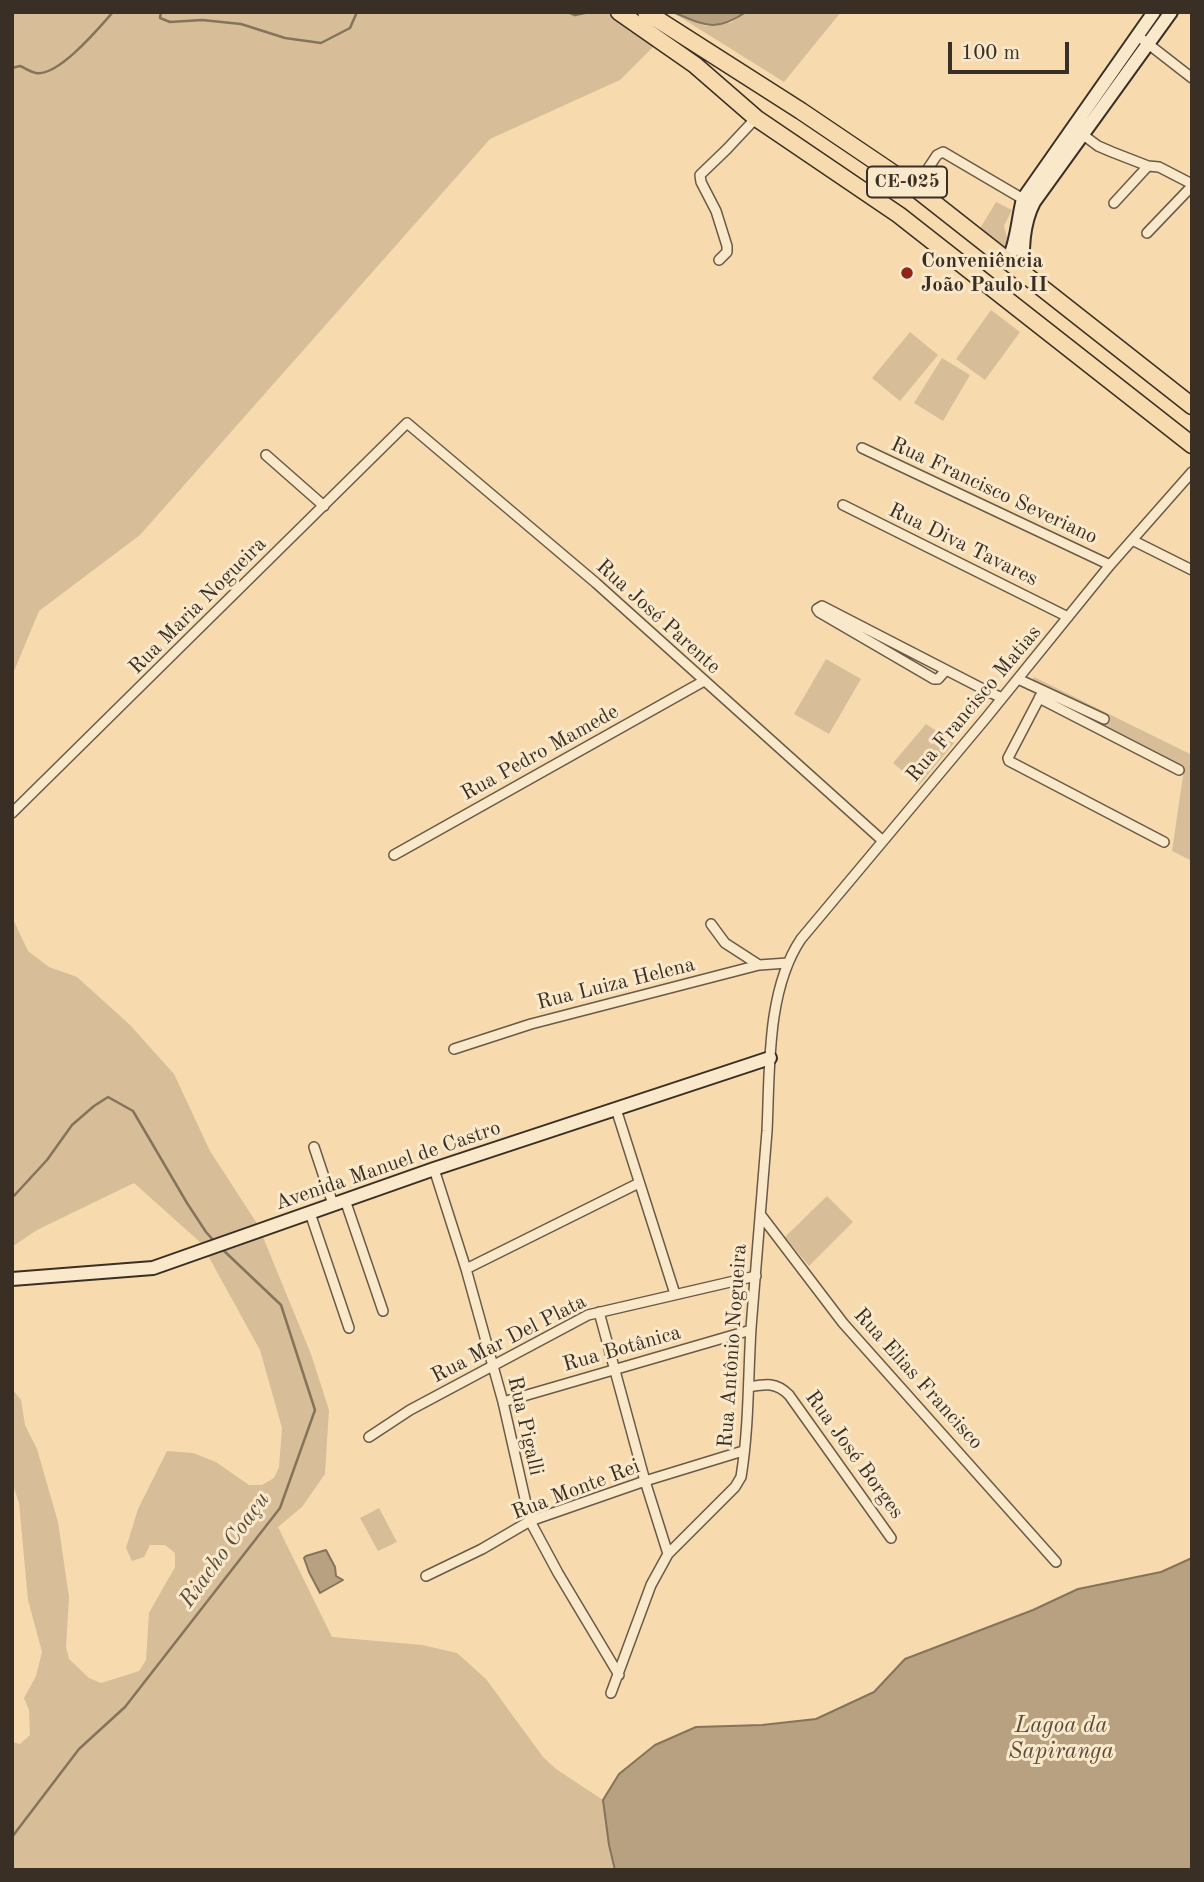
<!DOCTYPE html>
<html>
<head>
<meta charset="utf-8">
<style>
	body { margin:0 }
	#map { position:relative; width:1204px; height:1882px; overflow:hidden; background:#f7dbaf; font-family:"Old Standard TT",serif }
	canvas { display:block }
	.frame { position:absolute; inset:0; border:14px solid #3a2f25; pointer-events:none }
	.scale { position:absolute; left:948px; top:42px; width:121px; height:32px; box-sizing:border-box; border:4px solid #3a2f25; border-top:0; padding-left:9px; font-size:21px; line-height:24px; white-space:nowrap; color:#3a2f25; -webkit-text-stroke:5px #fae8cb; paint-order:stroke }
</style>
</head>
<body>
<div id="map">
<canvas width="1204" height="1882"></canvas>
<div class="frame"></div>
<div class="scale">100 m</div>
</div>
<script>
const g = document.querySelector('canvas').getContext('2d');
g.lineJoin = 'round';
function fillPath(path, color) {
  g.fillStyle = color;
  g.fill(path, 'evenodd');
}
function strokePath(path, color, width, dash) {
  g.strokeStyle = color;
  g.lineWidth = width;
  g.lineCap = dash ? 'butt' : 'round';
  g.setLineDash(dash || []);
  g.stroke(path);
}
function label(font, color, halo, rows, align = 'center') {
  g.font = font + ' "Old Standard TT",serif';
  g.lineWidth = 6;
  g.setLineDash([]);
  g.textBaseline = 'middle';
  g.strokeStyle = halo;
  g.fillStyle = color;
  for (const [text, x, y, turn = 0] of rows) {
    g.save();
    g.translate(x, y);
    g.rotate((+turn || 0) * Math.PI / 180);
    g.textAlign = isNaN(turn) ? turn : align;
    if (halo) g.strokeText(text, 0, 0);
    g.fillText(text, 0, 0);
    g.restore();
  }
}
const green = new Path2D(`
	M12 12H606L654 46 620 80 490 139 140 535 39 611 12 676Z
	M672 12 706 26 730 23 746 12H841L784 82Z
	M996 202 1012 210 1004 226 1007 238 1005 247 1000 248 979 230Z
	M991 310 1020 332 985 380 956 359Z
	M910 332 938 355 900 401 872 378Z
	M942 358 970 375 943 421 914 403Z
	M826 659 861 679 829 734 794 714Z
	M1034 677 1192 755V861L1172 851 1184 769 1025 688Z
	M926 724 954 743 919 785 893 763Z
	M12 917 28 951 49 967 77 977 130 1025 174 1074 210 1151 258 1225 311 1354 329 1410 325 1474 302 1507 278 1527 332 1637 422 1645 457 1653 486 1679 543 1757 556 1769 603 1800 609 1845 615 1870H12V1742L20 1744 30 1735 29 1710 24 1698 36 1676 42 1652 28 1600 19 1503 12 1482V1390H13L21 1400 25 1425 37 1449 58 1522 69 1597 66 1647 69 1659 89 1678 101 1683 139 1671 146 1660 149 1613 175 1567V1553L165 1545H150L144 1557 132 1561 126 1548 138 1509 167 1451 193 1453 216 1462 249 1485H262L274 1478 279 1467 282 1428 260 1350 201 1243 134 1183 37 1230 12 1247Z
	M827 1196 853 1222 809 1266 785 1237Z
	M379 1508 397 1542 378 1551 360 1518Z`);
const water = new Path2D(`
	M673 12H746C715 33 704 25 673 12Z
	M326 1550 335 1567 336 1576 343 1580 320 1593 309 1572 304 1558 306 1556Z
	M1192 1558V1870H615L609 1845 603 1800 619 1774 655 1745 696 1727 762 1725 816 1719 874 1692 905 1659 1033 1610 1078 1589 1161 1572Z`);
const stream = new Path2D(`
	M161 12 160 18 170 22 202 20 241 24 285 38 321 43 350 28 357 12
	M471 12H478
	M568 12 575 15 589 12
	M12 68 20 66C25 68 31 72 36 73 58 77 99 28 113 12
	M12 1198 47 1160 72 1125 94 1106 108 1097 133 1111 187 1203 206 1232 214 1241
	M12 1837 79 1749 125 1707 280 1508 315 1410 281 1305 221 1248`);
const street = new Path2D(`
	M1138 36 1192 78
	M1082 134 1098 146 1112 152 1148 166 1159 167 1192 184
	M915 188 937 155 943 152 1023 199
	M1114 203 1148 166
	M1147 233 1192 186
	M719 260 727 252V246L716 211 701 182 700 175 727 149 756 118
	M862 448 1110 565
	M266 455 324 506
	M843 505 1068 617
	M1132 540 1192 570
	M946 670 938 679H934L819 612 817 609 822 606 985 690 1002 698
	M1018 679 1104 719
	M1043 691 1008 758 1009 761 1164 842
	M1039 698 1179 770
	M12 813 407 423 596 583 883 841
	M394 855 704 681
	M711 924 725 943 759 965
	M454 1049 531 1024 759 965 788 963
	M616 1109 675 1294
	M314 1147 333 1204
	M434 1169 466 1269 503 1402 530 1521 558 1573 619 1675
	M345 1200 383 1311
	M310 1213 349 1328
	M760 1214 843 1323 1056 1562
	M466 1269 639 1183
	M599 1312 645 1481 668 1554
	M749 1387C766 1384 776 1382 789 1395L891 1538
	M503 1402 751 1330
	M369 1437 410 1410 588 1315 756 1276
	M426 1576 482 1549 530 1521 645 1481 743 1451
	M611 1693 651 1585 668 1554 735 1487 741 1477C749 1428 748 1378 751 1328 756 1262 762 1197 767 1131 770 1071 766 991 801 939L986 718 1110 565 1192 472`);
const secondary = new Path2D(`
	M1008 260C1017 244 1018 218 1023 199L1154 12
	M1027 276C1019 255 1024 221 1034 202L1171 12
	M12 1279 153 1268 434 1169 770 1058`);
const highway = new Path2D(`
	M619 12 695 65 756 118 899 215 1192 445
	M646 12 801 111 915 188 1192 406`);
const markers = [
	[907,273,7,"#8f2418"]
];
const shields = [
	[907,182,80]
];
const shieldNames = [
	["CE-025",907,182]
];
const poiNames = [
	["Conveniência",921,261],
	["João Paulo II",921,285]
];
const streetNames = [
	["Rua Francisco Severiano",994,491,25],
	["Rua Diva Tavares",963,545,26],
	["Rua Maria Nogueira",198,606,-45],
	["Rua José Parente",658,617,42],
	["Rua Francisco Matias",974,704,-50],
	["Rua Pedro Mamede",540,753,-29],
	["Rua Luiza Helena",616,984,-14],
	["Avenida Manuel de Castro",388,1166,-19],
	["Rua Mar Del Plata",509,1339,-27],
	["Rua Antônio Nogueira",733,1346,-86],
	["Rua Botânica",622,1349,-16],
	["Rua Elias Francisco",918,1379,48],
	["Rua Pigalli",525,1426,77],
	["Rua José Borges",854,1455,54],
	["Rua Monte Rei",576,1490,-21]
];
const waterNames = [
	["Riacho Coaçu",225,1550,-54],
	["Lagoa da",1061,1726],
	["Sapiranga",1061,1752]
];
fillPath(green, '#d7be98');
fillPath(water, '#b7a180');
strokePath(water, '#85735c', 2);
strokePath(stream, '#85735c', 2.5);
strokePath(street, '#695a48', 12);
strokePath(secondary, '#3a2f25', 16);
strokePath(highway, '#3a2f25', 19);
strokePath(street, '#fae8cb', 9);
strokePath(secondary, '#fae8cb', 12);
strokePath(highway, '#f7dbaf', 16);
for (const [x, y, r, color] of markers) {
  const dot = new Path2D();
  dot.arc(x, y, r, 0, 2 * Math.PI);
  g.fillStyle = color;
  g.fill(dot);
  strokePath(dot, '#fae8cb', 2.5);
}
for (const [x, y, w] of shields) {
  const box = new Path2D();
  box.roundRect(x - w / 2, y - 15.5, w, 31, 5);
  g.fillStyle = '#fae8cb';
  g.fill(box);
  strokePath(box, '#3a2f25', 2);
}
label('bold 19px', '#3a2f25', null, shieldNames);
label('bold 21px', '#3a2f25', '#fae8cb', poiNames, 'left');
label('21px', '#3a2f25', '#fae8cb', streetNames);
label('italic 23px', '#594c3c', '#fae8cb', waterNames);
</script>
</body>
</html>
